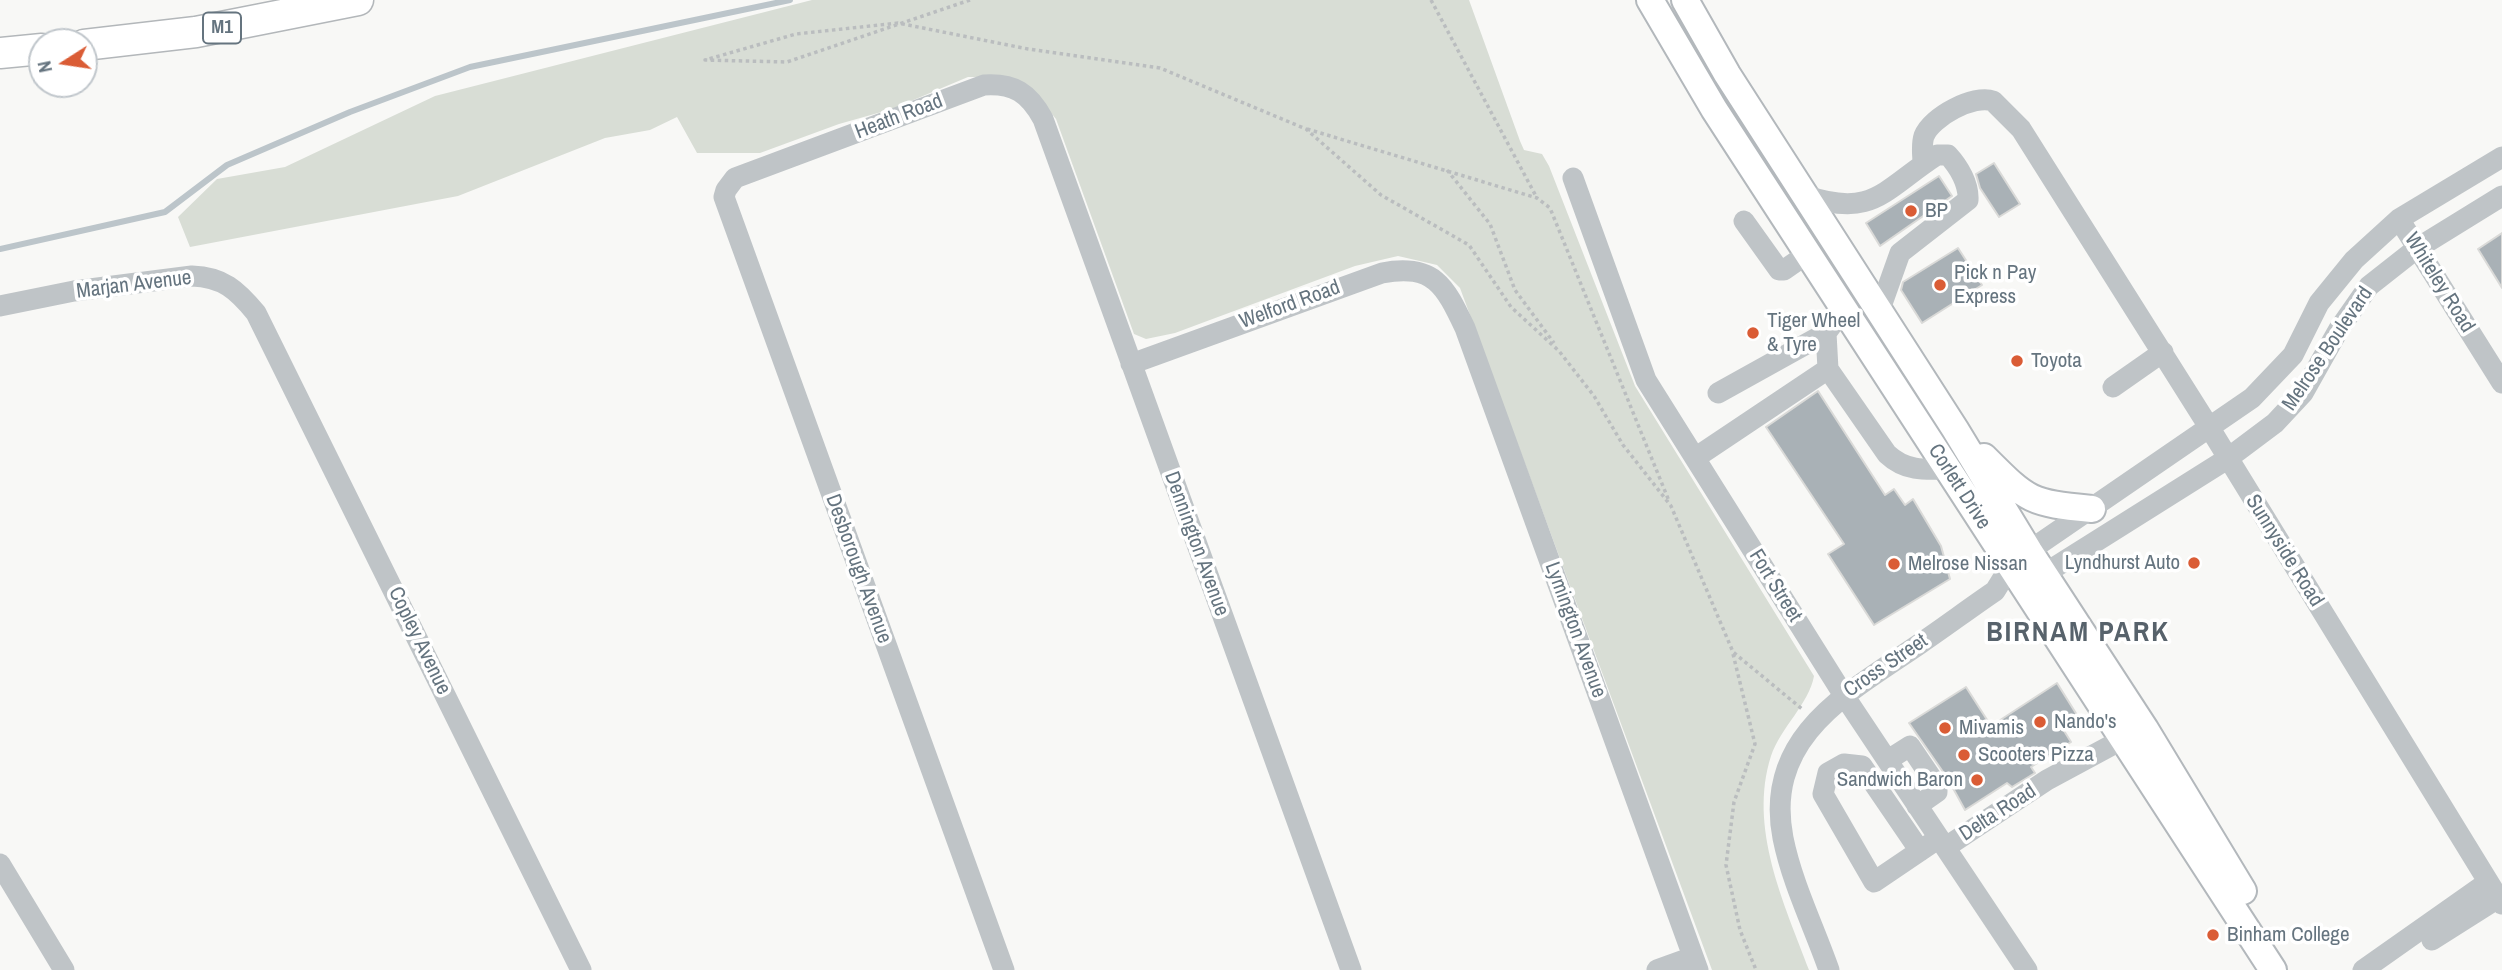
<!DOCTYPE html>
<html>
<head>
<meta charset="utf-8">
<style>
	body { margin:0 }
	#map { position:relative; width:2502px; height:970px; overflow:hidden; background:#f8f8f6; font-family:"Archivo Narrow",sans-serif }
	canvas { display:block }
	.north { position:absolute; left:28px; top:28px; width:70px; height:70px; box-sizing:border-box; background:#fff; border:2px solid #c1c7cc; border-radius:50%; rotate:258deg; font-size:19px; font-weight:700; line-height:28px; text-align:center; color:#65747f }
	.north::after { content:''; display:block; margin:auto; width:24px; height:32px; background:#da5c35; clip-path:polygon(50% 0,100% 100%,50% 72%,0 100%) }
</style>
</head>
<body>
<div id="map">
<canvas width="2502" height="970"></canvas>
<div class="north">N</div>
</div>
<script>
const g = document.querySelector('canvas').getContext('2d');
g.lineJoin = 'round';
function fillPath(path, color) {
  g.fillStyle = color;
  g.fill(path, 'evenodd');
}
function strokePath(path, color, width, dash) {
  g.strokeStyle = color;
  g.lineWidth = width;
  g.lineCap = dash ? 'butt' : 'round';
  g.setLineDash(dash || []);
  g.stroke(path);
}
function label(font, color, halo, rows, align = 'center') {
  g.font = font + ' "Archivo Narrow",sans-serif';
  g.lineWidth = 7;
  g.setLineDash([]);
  g.textBaseline = 'middle';
  g.strokeStyle = halo;
  g.fillStyle = color;
  for (const [text, x, y, turn = 0] of rows) {
    g.save();
    g.translate(x, y);
    g.rotate((+turn || 0) * Math.PI / 180);
    g.textAlign = isNaN(turn) ? turn : align;
    if (halo) g.strokeText(text, 0, 0);
    g.fillText(text, 0, 0);
    g.restore();
  }
}
const green = new Path2D(`
	M812 0H1469L1520 141 1524 150 1542 154 1549 166 1635 386 1814 676C1809 704 1781 727 1771 756 1748 828 1784 903 1809 970H1712L1460 288 1437 265 1398 256 1355 266 1175 333 1146 339 1134 334 1056 119 1030 87 1000 77H968L892 109 839 124 760 153H697L677 117 650 130 605 138 458 196 190 247 178 217 217 179 285 167 435 96Z`);
const stream = new Path2D(`
	M0 249 165 212 227 165 350 112 470 67 790 0`);
const building = new Path2D(`
	M1994 163 2020 204 1999 217 1980 188 1976 174Z
	M1939 176 1952 196 1880 246 1866 223Z
	M2502 233V288L2478 249Z
	M1958 248 1982 285 1922 323 1901 290 1903 282Z
	M1818 391 1885 495 1894 489 1905 505 1913 499 1941 546 1950 579 1874 625 1828 554 1844 544 1766 427Z
	M2057 683 2077 715 2061 726 2071 742 2031 767 2035 773 2012 787 2007 783 1965 810 1948 779 1909 723 1966 687 1991 726Z`);
const path = new Path2D(`
	M970 0 787 62 705 60 796 34 898 23 1028 49 1160 68 1306 129 1381 195 1469 245 1511 307 1559 351 1594 396 1623 445 1671 506 1733 652 1802 709
	M1431 0 1537 198
	M1307 129 1537 198 1550 208 1669 501
	M1447 170 1490 224 1515 290 1554 343
	M1733 654 1755 744 1734 802 1726 865 1740 930 1756 970`);
const minor = new Path2D(`
	M1923 164C1923 155 1921 145 1924 136 1931 117 1974 94 1993 101L2021 129 2214 435 2502 904
	M1573 178 1646 380 1843 694 2027 970
	M1804 195C1873 219 1883 190 1937 155H1948C1959 167 1969 184 1968 200L1900 253 1879 312
	M2399 219 2502 383
	M1744 221 1779 270H1784L1807 254
	M0 306 74 291 192 276C223 277 237 290 256 313L581 970
	M1843 310 1826 333 1828 369 1887 454C1905 471 1924 470 1947 469
	M1131 364 1382 273C1434 263 1445 286 1465 328L1698 970
	M2113 387 2163 352
	M1718 393 1826 333
	M1695 458 1828 369
	M2033 581 2227 459 2275 423 2303 393 2339 329 2369 286 2416 249 2502 196
	M1888 760 1910 746 1937 786V792L1917 806
	M1946 847 2047 780 2125 738
	M1920 851 1862 766 1844 764 1828 773 1823 794 1874 882 1939 838
	M0 864 64 970
	M2432 940 2498 898
	M1004 970 724 197 726 190 735 178 984 85C1014 83 1029 93 1043 119L1351 970
	M1657 970 1693 957
	M1829 970C1814 927 1792 883 1783 838 1763 735 1850 692 1921 643 1946 626 1970 608 1995 591L2011 565 2029 551 2252 398 2293 355 2319 303 2354 260 2399 219 2502 157
	M2363 970 2488 882`);
const major = new Path2D(`
	M1650 0 1714 109 2273 970
	M1685 0 1727 74 1955 429 2029 551 2145 729 2243 891
	M1984 457C2028 501 2029 503 2092 509`);
const highway = new Path2D(`
	M84 45 196 32 358 0
	M0 53 42 49`);
const markers = [
	[1911,211,7,"#da5c35"],
	[1940,285,7,"#da5c35"],
	[1753,333,7,"#da5c35"],
	[2017,361,7,"#da5c35"],
	[2194,563,7,"#da5c35"],
	[1894,564,7,"#da5c35"],
	[2040,722,7,"#da5c35"],
	[1945,728,7,"#da5c35"],
	[1964,755,7,"#da5c35"],
	[1977,780,7,"#da5c35"],
	[2213,935,7,"#da5c35"]
];
const shields = [
	[222,28,38]
];
const shieldNames = [
	["M1",222,28]
];
const streetNames = [
	["Heath Road",899,117,-21],
	["Whiteley Road",2439,283,58],
	["Marjan Avenue",134,285,-7],
	["Welford Road",1290,305,-20],
	["Melrose Boulevard",2328,349,-56],
	["Corlett Drive",1959,487,57],
	["Dennington Avenue",1196,544,70],
	["Sunnyside Road",2284,551,58],
	["Desborough Avenue",858,569,70],
	["Fort Street",1775,586,58],
	["Lymington Avenue",1575,630,70],
	["Copley Avenue",419,641,64],
	["Cross Street",1886,666,-34],
	["Delta Road",1998,813,-33]
];
const poiNames = [
	["BP",1925,211],
	["Pick n Pay",1954,273],
	["Express",1954,297],
	["Tiger Wheel",1767,321],
	["& Tyre",1767,345],
	["Toyota",2031,361],
	["Lyndhurst Auto",2180,563,"right"],
	["Melrose Nissan",1908,564],
	["Nando's",2054,722],
	["Mivamis",1959,728],
	["Scooters Pizza",1978,755],
	["Sandwich Baron",1963,780,"right"],
	["Binham College",2227,935]
];
const districtNames = [
	["BIRNAM PARK",2078,633]
];
fillPath(green, '#d8ddd5');
strokePath(stream, '#bcc5ca', 6);
fillPath(building, '#a9b1b6');
strokePath(building, '#dadad8', 2);
strokePath(major, '#b3b8bc', 30);
strokePath(highway, '#b3b7ba', 33);
strokePath(path, '#babdbf', 3.5, [3.5, 3.5]);
strokePath(minor, '#bfc4c7', 21);
strokePath(major, '#fff', 26);
strokePath(highway, '#fff', 30);
for (const [x, y, r, color] of markers) {
  const dot = new Path2D();
  dot.arc(x, y, r, 0, 2 * Math.PI);
  g.fillStyle = color;
  g.fill(dot);
  strokePath(dot, '#fff', 2.5);
}
for (const [x, y, w] of shields) {
  const box = new Path2D();
  box.roundRect(x - w / 2, y - 15.5, w, 31, 5);
  g.fillStyle = '#fff';
  g.fill(box);
  strokePath(box, '#65747f', 2);
}
label('bold 19px', '#65747f', null, shieldNames);
label('21px', '#65747f', '#fff', streetNames);
label('21px', '#65747f', '#fff', poiNames, 'left');
g.letterSpacing = '2px';
label('bold 28px', '#57626b', '#fff', districtNames);
g.letterSpacing = '0px';
</script>
</body>
</html>
